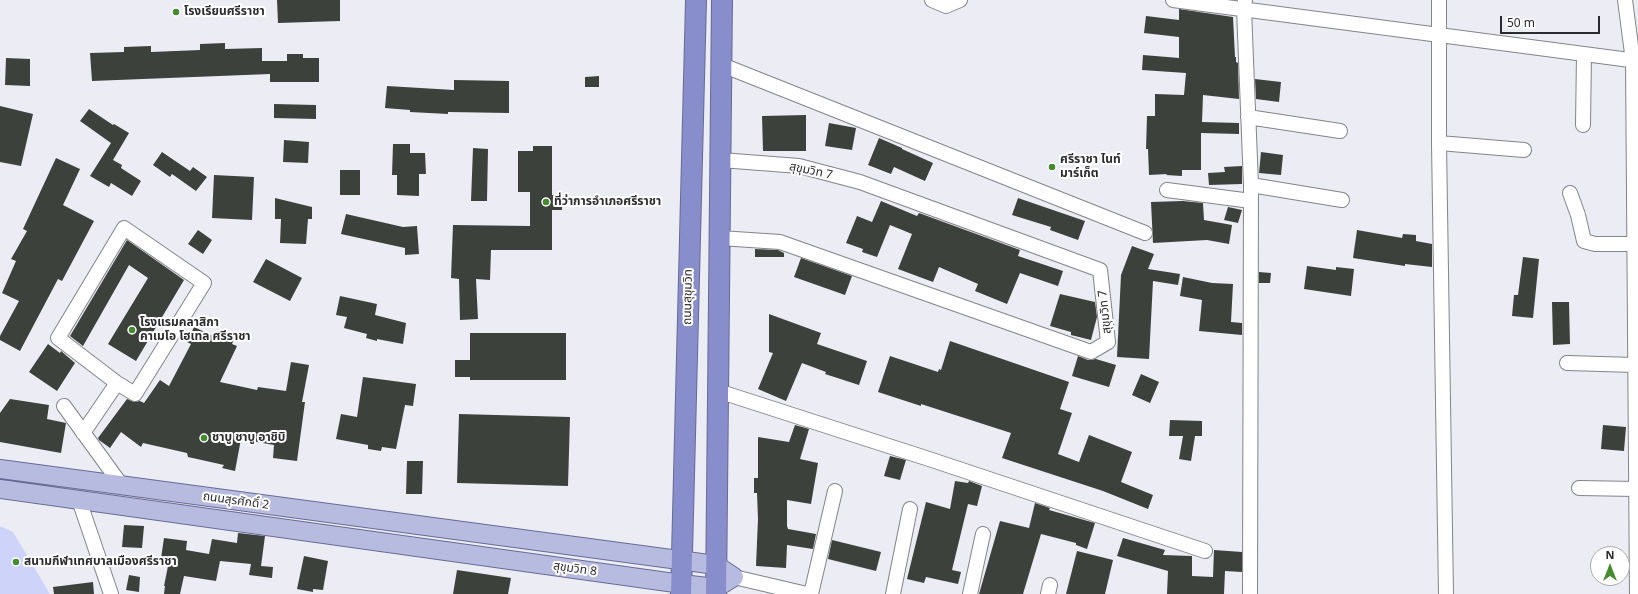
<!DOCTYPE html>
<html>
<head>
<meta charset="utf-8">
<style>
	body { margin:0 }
	#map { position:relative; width:1638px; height:594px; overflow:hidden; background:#ecedf4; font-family:"Noto Sans",sans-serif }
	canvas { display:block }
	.north { position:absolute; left:1590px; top:546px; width:40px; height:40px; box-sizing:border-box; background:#fff; border:1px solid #aaaaab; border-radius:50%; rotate:0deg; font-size:11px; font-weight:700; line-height:16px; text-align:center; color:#2b2b2e }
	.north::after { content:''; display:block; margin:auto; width:14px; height:18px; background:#468a2e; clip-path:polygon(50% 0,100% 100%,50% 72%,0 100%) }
	.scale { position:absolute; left:1500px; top:16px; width:100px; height:18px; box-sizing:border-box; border:2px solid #2b2b2e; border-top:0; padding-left:5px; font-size:12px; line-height:14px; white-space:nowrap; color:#2b2b2e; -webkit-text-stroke:3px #fff; paint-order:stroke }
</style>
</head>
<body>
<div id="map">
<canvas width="1638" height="594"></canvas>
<div class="north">N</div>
<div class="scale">50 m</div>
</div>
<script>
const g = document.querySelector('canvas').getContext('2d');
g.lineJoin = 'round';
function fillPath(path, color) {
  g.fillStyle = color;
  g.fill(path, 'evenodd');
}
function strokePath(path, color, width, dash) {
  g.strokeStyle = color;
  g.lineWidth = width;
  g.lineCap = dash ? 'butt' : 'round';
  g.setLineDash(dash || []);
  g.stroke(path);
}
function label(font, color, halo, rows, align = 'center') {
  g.font = font + ' "Noto Sans","Noto Sans Thai",sans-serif';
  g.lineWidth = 4;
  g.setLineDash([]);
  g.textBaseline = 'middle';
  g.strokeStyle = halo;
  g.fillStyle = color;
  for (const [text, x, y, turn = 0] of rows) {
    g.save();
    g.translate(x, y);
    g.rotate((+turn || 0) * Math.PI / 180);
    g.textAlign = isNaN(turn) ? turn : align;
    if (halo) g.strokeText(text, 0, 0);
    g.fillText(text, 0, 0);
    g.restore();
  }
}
const green = new Path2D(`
	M0 526 13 532 50 594H0Z`);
const building = new Path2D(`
	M277 0H340V21L278 23Z
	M1179 9 1233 17 1235 57H1236V62L1238 63 1239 99 1203 95 1202 122 1239 123V134L1201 133V170H1182V176L1166 175 1167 174 1149 175 1148 149H1146L1147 116H1155V94L1184 95 1186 73 1142 70 1143 55 1179 58V37L1144 33 1146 16 1179 20Z
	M225 43V49L262 48V61H287V54H303V58H319V82H270V74L92 81 90 53 124 52V47L151 46V52L200 50V44Z
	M6 58 30 59V86L5 85Z
	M599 76V87H585V77Z
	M1255 79 1281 82 1279 102 1256 99Z
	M454 80 509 81V113L448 112V114L410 112V110L385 108 387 86 454 90Z
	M274 104 316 105V119L274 118Z
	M0 106 33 114 21 166 0 162Z
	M89 109 113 125 114 124 129 133 113 160 122 165 121 168 141 181 132 196 111 183 109 187 90 176 111 143 80 121Z
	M806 115V151H763L762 116Z
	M829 123 856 128 852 150 825 146Z
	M879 138 902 148V149L933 163 925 181 894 167 891 174 868 165Z
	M284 140 309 142 308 163 283 162Z
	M393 144H410V153H425L426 174H419V196L397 195V175H392Z
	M533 146H552V195H562V210H552V250H491L490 280 476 279 478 319 460 320 459 279 451 278 453 225 530 226V192H518V151H533Z
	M473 148 488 149 487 201H471Z
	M162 152 190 171 193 167 207 177 196 191 172 174 170 177 153 165Z
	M1261 152 1283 155 1281 175 1259 173Z
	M56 158 80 169 63 205 94 221 62 281 58 279 20 351 0 340V336L19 301 2 293 16 261 11 259 27 231 23 229Z
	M1242 166V184L1209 185 1208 173 1225 172 1224 167Z
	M340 170H360V195H340Z
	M214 175 254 177 252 220 212 218Z
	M275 198 312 207V219H308L306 244 280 243 281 219H275Z
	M1018 198 1085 221 1078 240 1050 230 1051 227 1012 215Z
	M881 201 917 216 919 213 1020 250 1018 256 1063 271 1058 286 1020 273 1007 304 975 291 978 284 939 267 933 282 898 269 912 234 890 225 877 257 862 252 863 249 846 243 857 216 872 222Z
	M1183 201 1203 203 1204 220 1232 225 1229 244 1207 240 1153 243 1151 202Z
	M1228 207 1242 210 1238 223 1224 220Z
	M346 214 403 227 417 226 419 254 405 255V248L341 234Z
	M198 230 212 240 203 254 188 244Z
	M1357 230 1402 238 1403 234 1416 235V241L1432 244V267L1405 264V266L1353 258Z
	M127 240 184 280 136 361 108 344 148 278 129 265 83 346 70 336Z
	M1132 246 1154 254 1148 269 1180 274 1178 285 1153 281 1149 359 1117 357 1121 275Z
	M755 249 778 250 784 253V257H755Z
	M1523 257 1539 259 1533 318 1512 316 1514 295H1518Z
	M801 258 852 276 845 295 794 277Z
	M266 259 302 278 290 301 253 282Z
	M1307 266 1336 270V267L1354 269 1351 296 1304 289Z
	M1259 272 1271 273 1270 283H1259Z
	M1183 277 1212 283 1233 284 1231 322 1242 323V335L1199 331 1202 300 1180 296Z
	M1060 294 1095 302 1097 317 1091 340 1071 335V332L1050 326Z
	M340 296 377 304 375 315 406 323 403 344 377 339V341L366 338 367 334 344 328 347 317 336 315Z
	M1552 302H1569L1570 344 1553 345Z
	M769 314 821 333 817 344 867 361 859 385 825 374 826 372 802 363 786 401 758 389 773 353 769 352Z
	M194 327 213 336 217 331 234 339 232 344 237 346 220 382 257 390 258 387 286 391 291 362 309 365 302 402H305L297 461 273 458 274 445 241 439 235 471 222 468 224 465 188 457 187 453 143 443 141 447 121 432 110 448 99 440 98 438 127 399 134 402 140 401 144 403 160 380 169 386 191 344 187 342Z
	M470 333H566V380H470V377H455V360H470Z
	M950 341 1069 382 1060 409 1072 413 1058 454 1079 462 1089 435 1132 452 1121 482 1153 495 1148 509 1103 491 1002 458 1011 433 921 404V406L878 392 890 356 938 372 939 369 941 370Z
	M48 344 60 353 61 351 75 363 57 391 29 372Z
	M1078 356 1088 360 1096 359 1116 365 1109 387 1072 376Z
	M1141 374 1159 382 1150 403 1132 395Z
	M363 377 416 384 413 406 405 405 396 449 382 447 381 451 368 449V445L336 439 341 414 357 417Z
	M10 399 49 405 47 419 66 423 61 453 0 442V413Z
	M459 414 570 417 568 486 457 483Z
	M1170 420 1202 421V436H1195L1191 461 1179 459 1183 436H1169Z
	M795 425 809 429 800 459 818 463 811 504 787 500V526L788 529 816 534 813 549 787 545 786 568 756 566 758 519 757 493H754V478H758V437L789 442Z
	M1603 425 1626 427 1624 451 1601 449Z
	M890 456 906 460 900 480 884 476Z
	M407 461H423L422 494H406Z
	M955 481 968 483 969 481 982 486 977 506 968 504 952 570 961 572 958 584 926 577 924 583 907 579 926 502 950 509Z
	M1035 503 1050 508 1049 510 1095 523 1087 549 1076 545V543L1041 534 1023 594H979L1000 521 1029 528Z
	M124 525 144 526 142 548 122 547Z
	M238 533 265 536 261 566 273 567 272 578 249 575 251 564 220 561 216 581 184 576 180 594H164L165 586H164L168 566 160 565 164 538 187 541 186 550 209 554 212 539 237 543Z
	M1123 538 1165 550 1163 555 1192 556V576L1213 577 1214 550 1242 552V572L1225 571 1224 594H1167L1168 571 1117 556Z
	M832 540 881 552 876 571 828 559Z
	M1077 551 1113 560 1105 594H1066Z
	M304 556 328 561 323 590 313 589V592L297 589Z
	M457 570 511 578 508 594H453Z
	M129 575 140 577 139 592 126 590Z
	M93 582 94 594H54L53 587Z`);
const minor = new Path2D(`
	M932 0 946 6 960 0
	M1173 0 1638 61
	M1245 0 1244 9 1251 185 1250 594
	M1439 0V143L1446 594
	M1625 0 1633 61 1637 594
	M722 65 1145 233
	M1248 117 1340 131
	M1583 125 1584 54
	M1439 143 1524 150
	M1251 185 1342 200
	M1167 190 1251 201
	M1570 193 1578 215 1584 241 1595 244H1634
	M124 228 204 283 135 394 117 383 58 338Z
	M720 238 780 242 1091 352 1108 342 1100 270 860 182 799 166 721 160
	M1567 363 1635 365
	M718 391 929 459 1205 551
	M64 406 122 486
	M83 433 117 383
	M1579 488 1636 489
	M79 500 111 594
	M734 577 807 594
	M811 594 835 491
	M893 594 910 509
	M970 594 983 534
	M1048 594 1050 585`);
const major = new Path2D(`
	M0 469 716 565 734 577 716 588 682 584 0 489`);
const highway = new Path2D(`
	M681 594 696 0
	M716 594 722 0`);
const markers = [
	[176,12,4,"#468a2e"],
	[1052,167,4,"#468a2e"],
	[546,202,4,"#468a2e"],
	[132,330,4,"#468a2e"],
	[204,438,4,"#468a2e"],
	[16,562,4,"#468a2e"]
];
const poiNames = [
	["โรงเรียนศรีราชา",184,12],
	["ศรีราชา ไนท์",1060,160],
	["มาร์เก็ต",1060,174],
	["ที่ว่าการอำเภอศรีราชา",554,202],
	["โรงแรมคลาสิกา",140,323],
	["คาเมโอ โฮเทล ศรีราชา",140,337],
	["ชาบู ชาบู อาชิบิ",212,438],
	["สนามกีฬาเทศบาลเมืองศรีราชา",24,562]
];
const streetNames = [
	["สุขุมวิท 7",811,171,12],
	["ถนนสุขุมวิท",688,297,-89],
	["สุขุมวิท 7",1105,312,-96],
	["ถนนสุรศักดิ์ 2",236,501,8],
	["สุขุมวิท 8",575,569,8]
];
fillPath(green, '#ced3fa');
fillPath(building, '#3d413c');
strokePath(minor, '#83848a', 16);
strokePath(major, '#676b94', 20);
strokePath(highway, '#676b94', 22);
strokePath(minor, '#fff', 14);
strokePath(major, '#b8bbe0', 18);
strokePath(highway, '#888ecb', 20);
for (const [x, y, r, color] of markers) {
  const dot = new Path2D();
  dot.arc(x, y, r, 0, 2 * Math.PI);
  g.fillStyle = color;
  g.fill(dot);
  strokePath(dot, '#fff', 1.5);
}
label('bold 12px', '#2b2b2e', '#fff', poiNames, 'left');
label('12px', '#2b2b2e', '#fff', streetNames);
</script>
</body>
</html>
